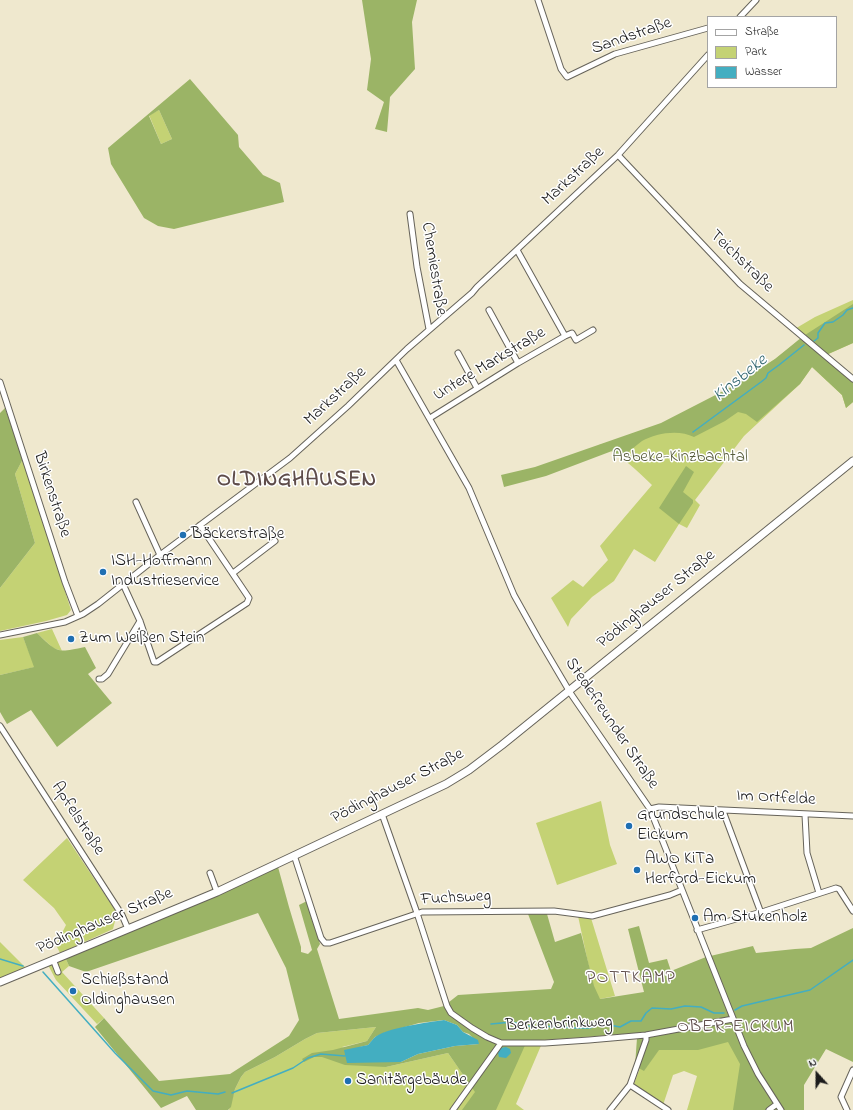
<!DOCTYPE html>
<html>
<head>
<meta charset="utf-8">
<style>
	body { margin:0 }
	#map { position:relative; width:853px; height:1110px; overflow:hidden; background:#efe8ce; font-family:"Indie Flower",sans-serif }
	canvas { display:block }
	.legend { position:absolute; left:707px; top:16px; width:130px; height:72px; box-sizing:border-box; background:#fff; border:1px solid #a4a4a4; margin:0; padding:5px 7px; list-style:none; font-size:12px; color:#1c1c1c }
	.legend li { display:flex; align-items:center; gap:8px; height:20px }
	.legend b { width:20px; border:1px solid #a4a4a4 }
	.north { position:absolute; left:797px; top:1054px; width:40px; height:40px; -webkit-text-stroke:3px #fff; paint-order:stroke; rotate:339deg; font-size:11px; font-weight:700; line-height:16px; text-align:center; color:#1c1c1c }
	.north::after { content:''; display:block; margin:auto; width:14px; height:18px; background:#1c1c1c; clip-path:polygon(50% 0,100% 100%,50% 72%,0 100%) }
</style>
</head>
<body>
<div id="map">
<canvas width="853" height="1110"></canvas>
<ul class="legend">
<li><b style="height:5px;background:#fff"></b>Straße</li>
<li><b style="height:11px;background:#c4d274"></b>Park</li>
<li><b style="height:11px;background:#43aec1"></b>Wasser</li>
</ul>
<div class="north">N</div>
</div>
<script>
const g = document.querySelector('canvas').getContext('2d');
g.lineJoin = 'round';
function fillPath(path, color) {
  g.fillStyle = color;
  g.fill(path, 'evenodd');
}
function strokePath(path, color, width, dash) {
  g.strokeStyle = color;
  g.lineWidth = width;
  g.lineCap = dash ? 'butt' : 'round';
  g.setLineDash(dash || []);
  g.stroke(path);
}
function label(font, color, halo, rows, align = 'center') {
  g.font = font + ' "Indie Flower",sans-serif';
  g.lineWidth = 3;
  g.setLineDash([]);
  g.textBaseline = 'middle';
  g.strokeStyle = halo;
  g.fillStyle = color;
  for (const [text, x, y, turn = 0] of rows) {
    g.save();
    g.translate(x, y);
    g.rotate((+turn || 0) * Math.PI / 180);
    g.textAlign = isNaN(turn) ? turn : align;
    if (halo) g.strokeText(text, 0, 0);
    g.fillText(text, 0, 0);
    g.restore();
  }
}
const green = new Path2D(`
	M159 110 172 139 161 144 149 115Z
	M853 300V343L826 355 853 402 846 408 842 395 812 367 800 384 744 436 695 500 700 505 687 528 679 524 655 562 634 549 614 581 592 597 571 619 568 627 551 598 573 580 583 587 608 560 600 546 652 485C635 469 621 454 599 445L688 418 775 359 802 338 793 330 815 317Z
	M23 459 71 610 67 615 46 621 0 631V588L35 543 15 474Z
	M52 629 62 651 53 648 37 633Z
	M23 637 35 667 0 675V640Z
	M601 801 610 845 617 864 557 885 536 823Z
	M67 838 117 913 113 929 60 953 56 945 66 925 54 908 23 880Z
	M578 916 591 918 615 996 600 999 619 1010 756 954 826 1048 803 1085 799 1110H687L697 1076 684 1071 673 1075 663 1105 634 1084 640 1068 644 1070 658 1050H698L636 1033 543 1041 516 1104 524 1110H229L235 1089 241 1077 245 1072 275 1057 305 1039 317 1033 376 1027 367 1041 342 1047 386 1067 448 1053 469 1083 593 986Z
	M0 942 26 968 0 979Z
	M65 957 69 966 62 972 104 1018 97 1024 56 980 48 965Z`);
const forest = new Path2D(`
	M362 0H417L412 22 415 69 390 97 387 132 375 129 384 102 367 90 371 59Z
	M190 79 238 135 239 147 263 175 280 183 284 202 174 229 158 226 144 218 111 164 108 148ZM159 110 172 139 161 144 149 116Z
	M853 304V343L826 355 853 378V402L846 408 842 395 812 367 800 384 757 422 746 414 738 412 725 421 694 437C679 429 656 433 642 441 635 446 629 452 622 457L612 451 546 476 504 487 501 475 535 467 661 423 733 386 775 359 802 337Z
	M5 408 23 459 15 474 35 543 0 588V413Z
	M686 466 694 472 683 492 693 500V503L679 524 659 508Z
	M37 633C58 653 56 653 85 647L96 668 88 674 112 703 57 747 31 710 7 724 0 712V675L34 667 23 637Z
	M278 867 289 907 301 947V952L308 954 312 950 299 905 307 901 320 944 317 949 339 1019 418 1008 428 1010 444 1006 458 995 551 989 554 982 528 914H547L555 942 581 933 594 986 600 999 644 992 628 929 639 926 649 963 667 959 671 971 706 957 753 946 756 953 795 949 811 948 853 928V1062L826 1049 804 1085V1110H733L740 1064 728 1042 698 1050H659L644 1071 635 1066 637 1038 636 1033 527 1041 496 1110H462L475 1092 448 1053 386 1067 345 1065 322 1057H314L304 1062 302 1059 312 1053 333 1050 367 1041 376 1027 317 1033 305 1039 275 1057 245 1072 241 1077 235 1089 231 1107 228 1110H196L187 1096 161 1108 95 1027 104 1018 159 1081 230 1074 289 1036 299 1020 286 968 258 913 86 972 69 966 65 957ZM444 1020 457 1025 463 1032 469 1034 479 1044 455 1046 418 1054 401 1062H366L360 1047 368 1045 375 1037 384 1033 419 1023Z`);
const water = new Path2D(`
	M444 1020 457 1025 463 1032 478 1040 479 1044 455 1046 418 1054 401 1062 347 1063 344 1050 368 1045C370 1043 372 1040 374 1038 384 1028 430 1022 444 1020Z
	M506 1047 510 1049 511 1053 506 1058 499 1057 498 1053 501 1048Z`);
const stream = new Path2D(`
	M814 341 818 338V333L825 323 833 322 843 315 847 310 853 308
	M693 432 761 382 766 378 768 373 779 365 804 345
	M0 959 23 966
	M43 972 115 1053 153 1091 171 1095 187 1091 218 1094 225 1092
	M735 1010 742 1006 810 990 853 960
	M491 1024 512 1022 536 1028 539 1026 578 1028H590L599 1023 620 1027 631 1021H641L646 1013 652 1008 671 1009 685 1006 701 1007 714 1013H724
	M232 1093 293 1068 308 1058 321 1054 345 1056`);
const street = new Path2D(`
	M538 0 561 69 567 77 615 54 708 28
	M740 17 756 0
	M618 155 740 284 853 379
	M410 214 417 267 429 329
	M489 310 518 363
	M565 336 572 333 576 340 593 330
	M458 353 477 388
	M396 360 469 488 514 595 538 638 571 694 650 809 744 1046 758 1074 781 1110
	M0 382 65 582 78 616
	M430 418 518 363 565 336 517 250
	M136 502 160 555
	M233 573 275 541
	M123 584 140 621 154 662H157L247 603 249 598 200 525
	M0 635 65 622 83 614 98 604 160 555 290 458 348 406 407 349 472 293 477 287 618 155 708 55
	M99 679H102L108 674 140 621
	M0 726 122 915 128 929
	M650 809 659 807 853 816
	M723 811 761 913
	M382 814 417 913 447 1006 451 1013 472 1028 487 1037 501 1043H545L589 1040 646 1035 733 1019
	M805 815 807 853 819 893
	M294 855 321 938 325 943H330L422 912 554 911 592 916 670 895 682 890
	M210 873 217 892
	M697 930 765 911 836 888 839 889 853 911
	M53 959 58 972
	M630 1085 668 1110
	M453 1110 501 1043
	M610 1110 630 1085 646 1040V1035
	M769 1110 777 1104
	M847 1110 841 1097 853 1070`);
const secondary = new Path2D(`
	M0 982 217 892 446 784 469 770 502 745 853 461`);
const markers = [
	[183,535,4,"#1f6fb2"],
	[103,572,4,"#1f6fb2"],
	[71,639,4,"#1f6fb2"],
	[629,826,4,"#1f6fb2"],
	[637,870,4,"#1f6fb2"],
	[695,918,4,"#1f6fb2"],
	[73,991,4,"#1f6fb2"],
	[348,1081,4,"#1f6fb2"]
];
const streetNames = [
	["Sandstraße",632,37,-19],
	["Markstraße",574,177,-43],
	["Teichstraße",741,262,44],
	["Chemiestraße",433,269,81],
	["Untere Markstraße",490,365,-31],
	["Markstraße",336,397,-43],
	["Birkenstraße",51,495,72],
	["Pödinghauser Straße",657,600,-39],
	["Stedefreunder Straße",611,724,56],
	["Pödinghauser Straße",398,787,-27],
	["Im Ortfelde",776,799,3],
	["Apfelstraße",77,819,57],
	["Fuchsweg",456,899,-3],
	["Pödinghauser Straße",105,922,-23],
	["Berkenbrinkweg",559,1025,-2]
];
const parkNames = [
	["Asbeke-Kinzbachtal",680,458]
];
const poiNames = [
	["Bäckerstraße",191,535],
	["ISH-Hoffmann",111,562],
	["Industrieservice",111,582],
	["Zum Weißen Stein",79,639],
	["Grundschule",637,816],
	["Eickum",637,836],
	["AWO KiTa",645,860],
	["Herford-Eickum",645,880],
	["Am Stukenholz",703,918],
	["Schießstand",81,981],
	["Oldinghausen",81,1001],
	["Sanitärgebäude",356,1081]
];
const waterNames = [
	["Kinsbeke",741,379,-39]
];
const neighbourhoodNames = [
	["POTTKAMP",631,979],
	["OBER-EICKUM",736,1028]
];
const districtNames = [
	["OLDINGHAUSEN",297,482]
];
fillPath(green, '#c4d274');
fillPath(forest, '#9bb466');
fillPath(water, '#43aec1');
strokePath(stream, '#43aec1', 1.5);
strokePath(street, '#66635a', 7);
strokePath(secondary, '#66635a', 9);
strokePath(street, '#fff', 5);
strokePath(secondary, '#fff', 7);
for (const [x, y, r, color] of markers) {
  const dot = new Path2D();
  dot.arc(x, y, r, 0, 2 * Math.PI);
  g.fillStyle = color;
  g.fill(dot);
  strokePath(dot, '#fff', 1.5);
}
label('17px', '#1c1c1c', '#fff', streetNames);
label('17px', '#575c3b', '#fff', parkNames);
label('17px', '#1c1c1c', '#fff', poiNames, 'left');
label('italic 18px', '#30656e', '#fff', waterNames);
g.letterSpacing = '1px';
label('18px', '#5e4c4a', '#fff', neighbourhoodNames);
g.letterSpacing = '0px';
g.letterSpacing = '1px';
label('bold 21px', '#5e4c4a', '#fff', districtNames);
g.letterSpacing = '0px';
</script>
</body>
</html>
